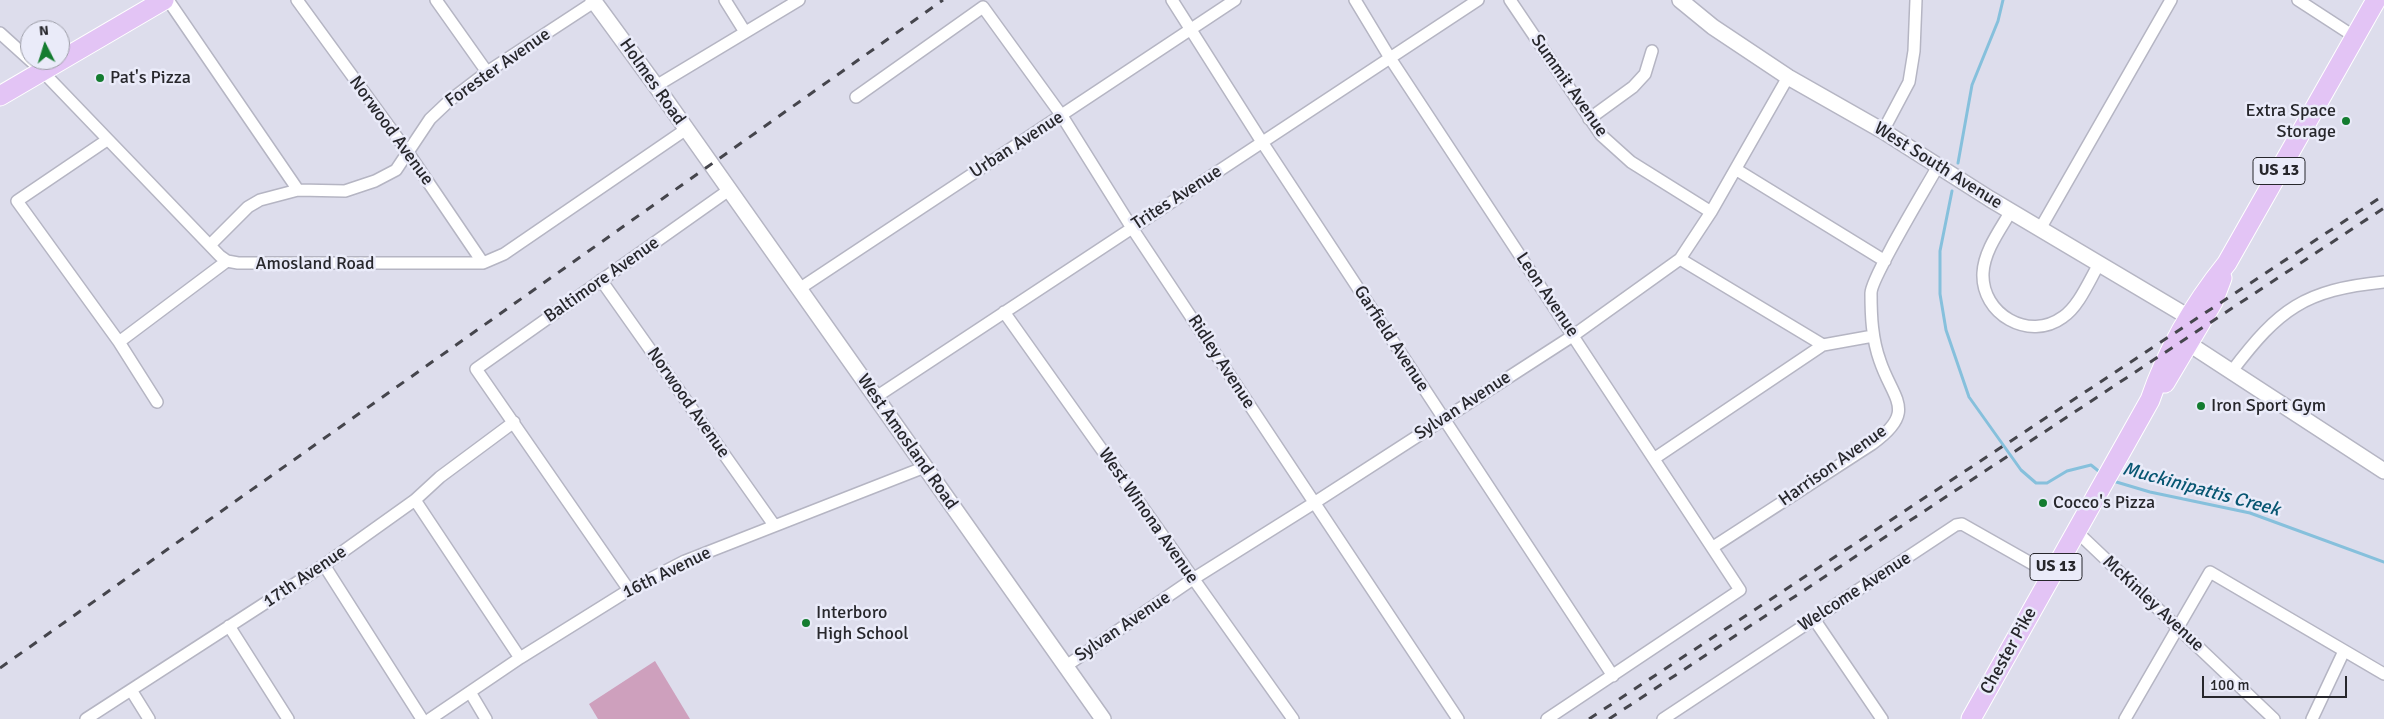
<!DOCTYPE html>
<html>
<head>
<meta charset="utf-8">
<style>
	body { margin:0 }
	#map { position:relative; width:2384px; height:719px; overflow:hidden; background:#ddddec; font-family:Signika,sans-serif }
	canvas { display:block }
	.north { position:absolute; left:20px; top:20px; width:50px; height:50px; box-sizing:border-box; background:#eaebf9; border:1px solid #9c9da7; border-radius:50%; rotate:355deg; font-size:14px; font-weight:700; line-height:20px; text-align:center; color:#27272c }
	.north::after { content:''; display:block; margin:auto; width:18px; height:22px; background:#147c30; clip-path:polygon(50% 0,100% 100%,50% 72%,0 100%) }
	.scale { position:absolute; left:2202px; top:676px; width:145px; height:22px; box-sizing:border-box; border:2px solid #27272c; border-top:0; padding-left:6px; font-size:15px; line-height:18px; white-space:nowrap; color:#27272c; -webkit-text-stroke:4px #eaebf9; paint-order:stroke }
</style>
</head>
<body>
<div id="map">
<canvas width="2384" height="719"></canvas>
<div class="north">N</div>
<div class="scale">100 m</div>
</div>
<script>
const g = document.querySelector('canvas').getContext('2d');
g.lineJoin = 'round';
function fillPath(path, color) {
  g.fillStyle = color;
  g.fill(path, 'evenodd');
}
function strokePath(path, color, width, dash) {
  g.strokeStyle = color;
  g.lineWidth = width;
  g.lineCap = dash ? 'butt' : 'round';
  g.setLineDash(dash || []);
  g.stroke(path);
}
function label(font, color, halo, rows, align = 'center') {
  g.font = font + ' Signika,sans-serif';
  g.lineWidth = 5;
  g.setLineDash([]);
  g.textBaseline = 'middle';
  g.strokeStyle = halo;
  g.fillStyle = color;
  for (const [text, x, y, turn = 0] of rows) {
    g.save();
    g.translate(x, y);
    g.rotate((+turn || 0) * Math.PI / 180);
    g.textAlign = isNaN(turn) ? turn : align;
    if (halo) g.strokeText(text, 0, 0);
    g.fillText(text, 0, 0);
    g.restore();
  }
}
const green = new Path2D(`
	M655 661 690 719H598L589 704Z`);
const stream = new Path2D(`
	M1958 163 1972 85 1998 21 2003 0
	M1952 191 1940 251V294L1946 330 1969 397 2021 470 2036 483H2047L2067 471 2091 465 2101 473
	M2113 481 2150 492 2250 513 2384 562`);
const minor = new Path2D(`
	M168 0 298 190
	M297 0 407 151 483 263
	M436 0 487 72
	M725 0 745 32
	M1172 0 1262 142 1613 676
	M1355 0 1390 58 1740 590 1547 719
	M1510 0 1601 135 1631 162 1711 212
	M2298 0 2355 37
	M0 33 42 71 220 256 227 261 238 263H483L504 254 685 130
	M656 86 799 0
	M856 97 983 7 1062 116 1132 228 1458 719
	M1589 119 1633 87 1645 74 1652 51
	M1883 131 1909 82 1914 51 1916 0
	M107 140 17 201 119 342 157 402
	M1737 170 1885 261
	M2011 211C2000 230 1984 251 1983 273 1981 314 2029 342 2063 317 2079 306 2089 281 2099 264
	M2040 229 2171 0
	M210 245 248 207 260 200 298 190 345 191 375 181 396 170 430 119 449 101 487 72 594 2
	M1680 259 1823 345 1873 336
	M601 280 774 525
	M799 289 1235 0
	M1004 312 1293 719
	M119 342 227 261
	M2232 371C2279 309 2304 290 2384 282
	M876 397 1478 0
	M1655 458 1823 345
	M415 500 520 658
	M2076 531 2274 719
	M1713 547 1872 444C1918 411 1893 400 1880 361 1872 339 1871 316 1871 293 1871 278 1927 186 1938 166
	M324 565 422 719
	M629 590 476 369 729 190
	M1814 619 1882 719
	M229 626 288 719
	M1066 666 1193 579 1314 503 1574 335 1680 259 1711 212 1788 77
	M131 690 149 719
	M470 692 486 719
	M86 719 324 565 415 500 440 477 514 422
	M430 719 520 658 629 590 685 561 925 467
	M1663 719 1956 525 1962 524 2052 575
	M2125 719 2210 572 2384 674
	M2312 719 2344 651`);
const tertiary = new Path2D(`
	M593 0 656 86 1103 719
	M1680 0 1713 27 1788 77 1883 131 1990 199 2197 322
	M2180 338 2384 471`);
const primary = new Path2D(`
	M0 96 164 0
	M2165 383 2213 302 2222 278
	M1971 719 2150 400C2167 350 2194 304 2227 263L2376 0`);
const rail = new Path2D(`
	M0 668 943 0
	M1589 719 2384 195
	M1609 719 2384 208`);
const markers = [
	[100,78,5,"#147c30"],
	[2346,121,5,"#147c30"],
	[2201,406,5,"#147c30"],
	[2043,503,5,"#147c30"],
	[806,623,5,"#147c30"]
];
const shields = [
	[2279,171,52],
	[2056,567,52]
];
const shieldNames = [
	["US 13",2279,171],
	["US 13",2056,567]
];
const streetNames = [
	["Forester Avenue",498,68,-35],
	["Holmes Road",652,82,55],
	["Summit Avenue",1569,86,55],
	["Norwood Avenue",391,131,54],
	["Urban Avenue",1017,145,-33],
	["West South Avenue",1938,166,32],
	["Trites Avenue",1177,198,-33],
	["Amosland Road",315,264],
	["Baltimore Avenue",602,280,-35],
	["Leon Avenue",1547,295,56],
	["Garfield Avenue",1391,339,57],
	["Ridley Avenue",1221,362,57],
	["Norwood Avenue",688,403,55],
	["Sylvan Avenue",1463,406,-33],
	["West Amosland Road",907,442,55],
	["Harrison Avenue",1833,466,-35],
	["West Winona Avenue",1148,516,55],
	["16th Avenue",667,573,-26],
	["17th Avenue",305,577,-34],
	["Welcome Avenue",1855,592,-33],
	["McKinley Avenue",2153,604,43],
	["Sylvan Avenue",1123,627,-34],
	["Chester Pike",2009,651,-61]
];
const poiNames = [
	["Pat's Pizza",110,78],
	["Extra Space",2336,111,"right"],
	["Storage",2336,132,"right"],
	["Iron Sport Gym",2211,406],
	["Cocco's Pizza",2053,503],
	["Interboro",816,613],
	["High School",816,634]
];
const waterNames = [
	["Muckinipattis Creek",2201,490,15]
];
fillPath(green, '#cea0bd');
strokePath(stream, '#86c0dc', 3);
strokePath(minor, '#b5b5c3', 14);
strokePath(tertiary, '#b5b5c3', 18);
strokePath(primary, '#fff', 21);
strokePath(minor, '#fff', 11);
strokePath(tertiary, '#fff', 15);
strokePath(primary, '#e3c4f5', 19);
strokePath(rail, '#45454c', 3, [9, 9]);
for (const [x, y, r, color] of markers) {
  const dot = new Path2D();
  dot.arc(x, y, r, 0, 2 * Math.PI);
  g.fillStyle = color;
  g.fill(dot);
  strokePath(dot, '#eaebf9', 2);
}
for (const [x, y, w] of shields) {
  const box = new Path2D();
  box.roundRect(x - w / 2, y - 13.5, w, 27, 4);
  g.fillStyle = '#eaebf9';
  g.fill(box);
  strokePath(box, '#27272c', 1);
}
label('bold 16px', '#27272c', null, shieldNames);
label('18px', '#27272c', '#eaebf9', streetNames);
label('18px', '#27272c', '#eaebf9', poiNames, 'left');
label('italic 19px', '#075672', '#eaebf9', waterNames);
</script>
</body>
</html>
